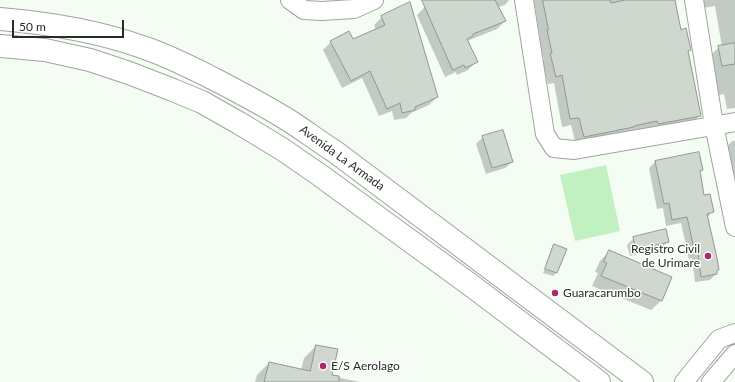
<!DOCTYPE html>
<html>
<head>
<meta charset="utf-8">
<style>
	body { margin:0 }
	#map { position:relative; width:735px; height:382px; overflow:hidden; background:#f4fcf4; font-family:Lato,sans-serif }
	canvas { display:block }
	.scale { position:absolute; left:12px; top:20px; width:112px; height:18px; box-sizing:border-box; border:2px solid #282b28; border-top:0; padding-left:5px; font-size:12px; line-height:14px; white-space:nowrap; color:#282b28; -webkit-text-stroke:3px #fff; paint-order:stroke }
</style>
</head>
<body>
<div id="map">
<canvas width="735" height="382"></canvas>
<div class="scale">50 m</div>
</div>
<script>
const g = document.querySelector('canvas').getContext('2d');
g.lineJoin = 'round';
function fillPath(path, color) {
  g.fillStyle = color;
  g.fill(path, 'evenodd');
}
function strokePath(path, color, width, dash) {
  g.strokeStyle = color;
  g.lineWidth = width;
  g.lineCap = dash ? 'butt' : 'round';
  g.setLineDash(dash || []);
  g.stroke(path);
}
function label(font, color, halo, rows, align = 'center') {
  g.font = font + ' Lato,sans-serif';
  g.lineWidth = 3;
  g.setLineDash([]);
  g.textBaseline = 'middle';
  g.strokeStyle = halo;
  g.fillStyle = color;
  for (const [text, x, y, turn = 0] of rows) {
    g.save();
    g.translate(x, y);
    g.rotate((+turn || 0) * Math.PI / 180);
    g.textAlign = isNaN(turn) ? turn : align;
    if (halo) g.strokeText(text, 0, 0);
    g.fillText(text, 0, 0);
    g.restore();
  }
}
const green = new Path2D(`
	M606 165 620 231 575 241 560 175Z`);
const shadow = new Path2D(`
	M440 0H509L505 5 498 7 505 21 497 29 467 41 476 62 468 70 457 75 456 72 445 77 417 15 425 7Z
	M534 0H674L680 31 690 50 688 52 700 115 692 124 576 145 571 125 562 127 554 83 548 84 542 62 544 60 539 39 540 38Z
	M702 0H735V108L727 109 724 94 715 96 709 57 719 47H722L715 6 703 8Z
	M382 17 437 97 429 105 411 113 406 118 394 120 392 111 379 116 362 78 342 88 323 50 331 42 352 40 376 30 374 25Z
	M483 137 512 162 505 168 486 174 476 144Z
	M732 141H735V190L724 150Z
	M698 153 702 170 699 173 704 196 713 211 707 218 718 270 716 271V274L710 280 695 282 692 258 689 259 681 223 666 226 663 208 657 209 649 168 655 162Z
	M634 238 668 241 661 248 630 256 627 245Z
	M555 245 565 250 556 273 553 276 543 273 552 249Z
	M610 251 671 278 661 301 651 310 592 286 598 273 595 272 600 261Z
	M316 346 331 376 360 382H255L257 375 269 363 301 370 304 358Z`);
const building = new Path2D(`
	M422 0H495L506 21 473 34V36L467 39 478 62 465 68 464 65 453 70Z
	M543 0H610L611 3 625 0H675L681 30 686 28 691 50 688 51 701 116 658 124 657 121 634 126V127L584 137 579 118 570 119 562 75 556 77 550 53H552L547 30H548Z
	M410 2 438 97 415 107V110L402 113 400 103 387 109 370 71 351 81 330 41 349 31 353 39 385 25 381 16Z
	M735 43V64L722 66 718 46Z
	M503 130 513 162 492 168 482 136Z
	M699 152 703 170 700 171 704 195 710 194 714 212 707 214 717 258 719 270H717V274L701 277 698 253H695L687 217 672 220 669 203 664 204 655 161Z
	M666 229 669 242 636 250 633 237Z
	M554 244 567 249 557 273 545 269Z
	M609 250 672 277 662 301 601 276 607 263 604 262Z
	M316 345 338 349 332 375 339 376V382H264L269 362 310 371Z`);
const minor = new Path2D(`
	M290 0 304 10 322 11 354 9 374 0
	M524 0 545 134 554 148 574 150 735 122
	M694 0 714 125 735 227
	M684 382 719 339 735 333
	M711 382 735 354`);
const secondary = new Path2D(`
	M0 19C49 23 98 31 145 48 169 56 192 68 214 79 239 92 264 105 288 120 304 130 318 141 334 151L642 382
	M0 46 45 50 90 60 129 73 173 90 202 102 239 123 282 149 321 176 472 286 599 382`);
const markers = [
	[708,256,4,"#ae276c"],
	[555,293,4,"#ae276c"],
	[323,366,4,"#ae276c"]
];
const streetNames = [
	["Avenida La Armada",342,158,36]
];
const poiNames = [
	["Registro Civil",700,249,"right"],
	["de Urimare",700,263,"right"],
	["Guaracarumbo",563,293],
	["E/S Aerolago",331,366]
];
fillPath(green, '#c1f1c1');
fillPath(shadow, '#0003');
fillPath(building, '#cfd7cf');
strokePath(building, '#909790', 1);
strokePath(minor, '#9da59d', 20);
strokePath(secondary, '#9da59d', 24);
strokePath(minor, '#fff', 18);
strokePath(secondary, '#fff', 22);
for (const [x, y, r, color] of markers) {
  const dot = new Path2D();
  dot.arc(x, y, r, 0, 2 * Math.PI);
  g.fillStyle = color;
  g.fill(dot);
  strokePath(dot, '#fff', 1.5);
}
label('12px', '#282b28', '#fff', streetNames);
label('12px', '#282b28', '#fff', poiNames, 'left');
</script>
</body>
</html>
